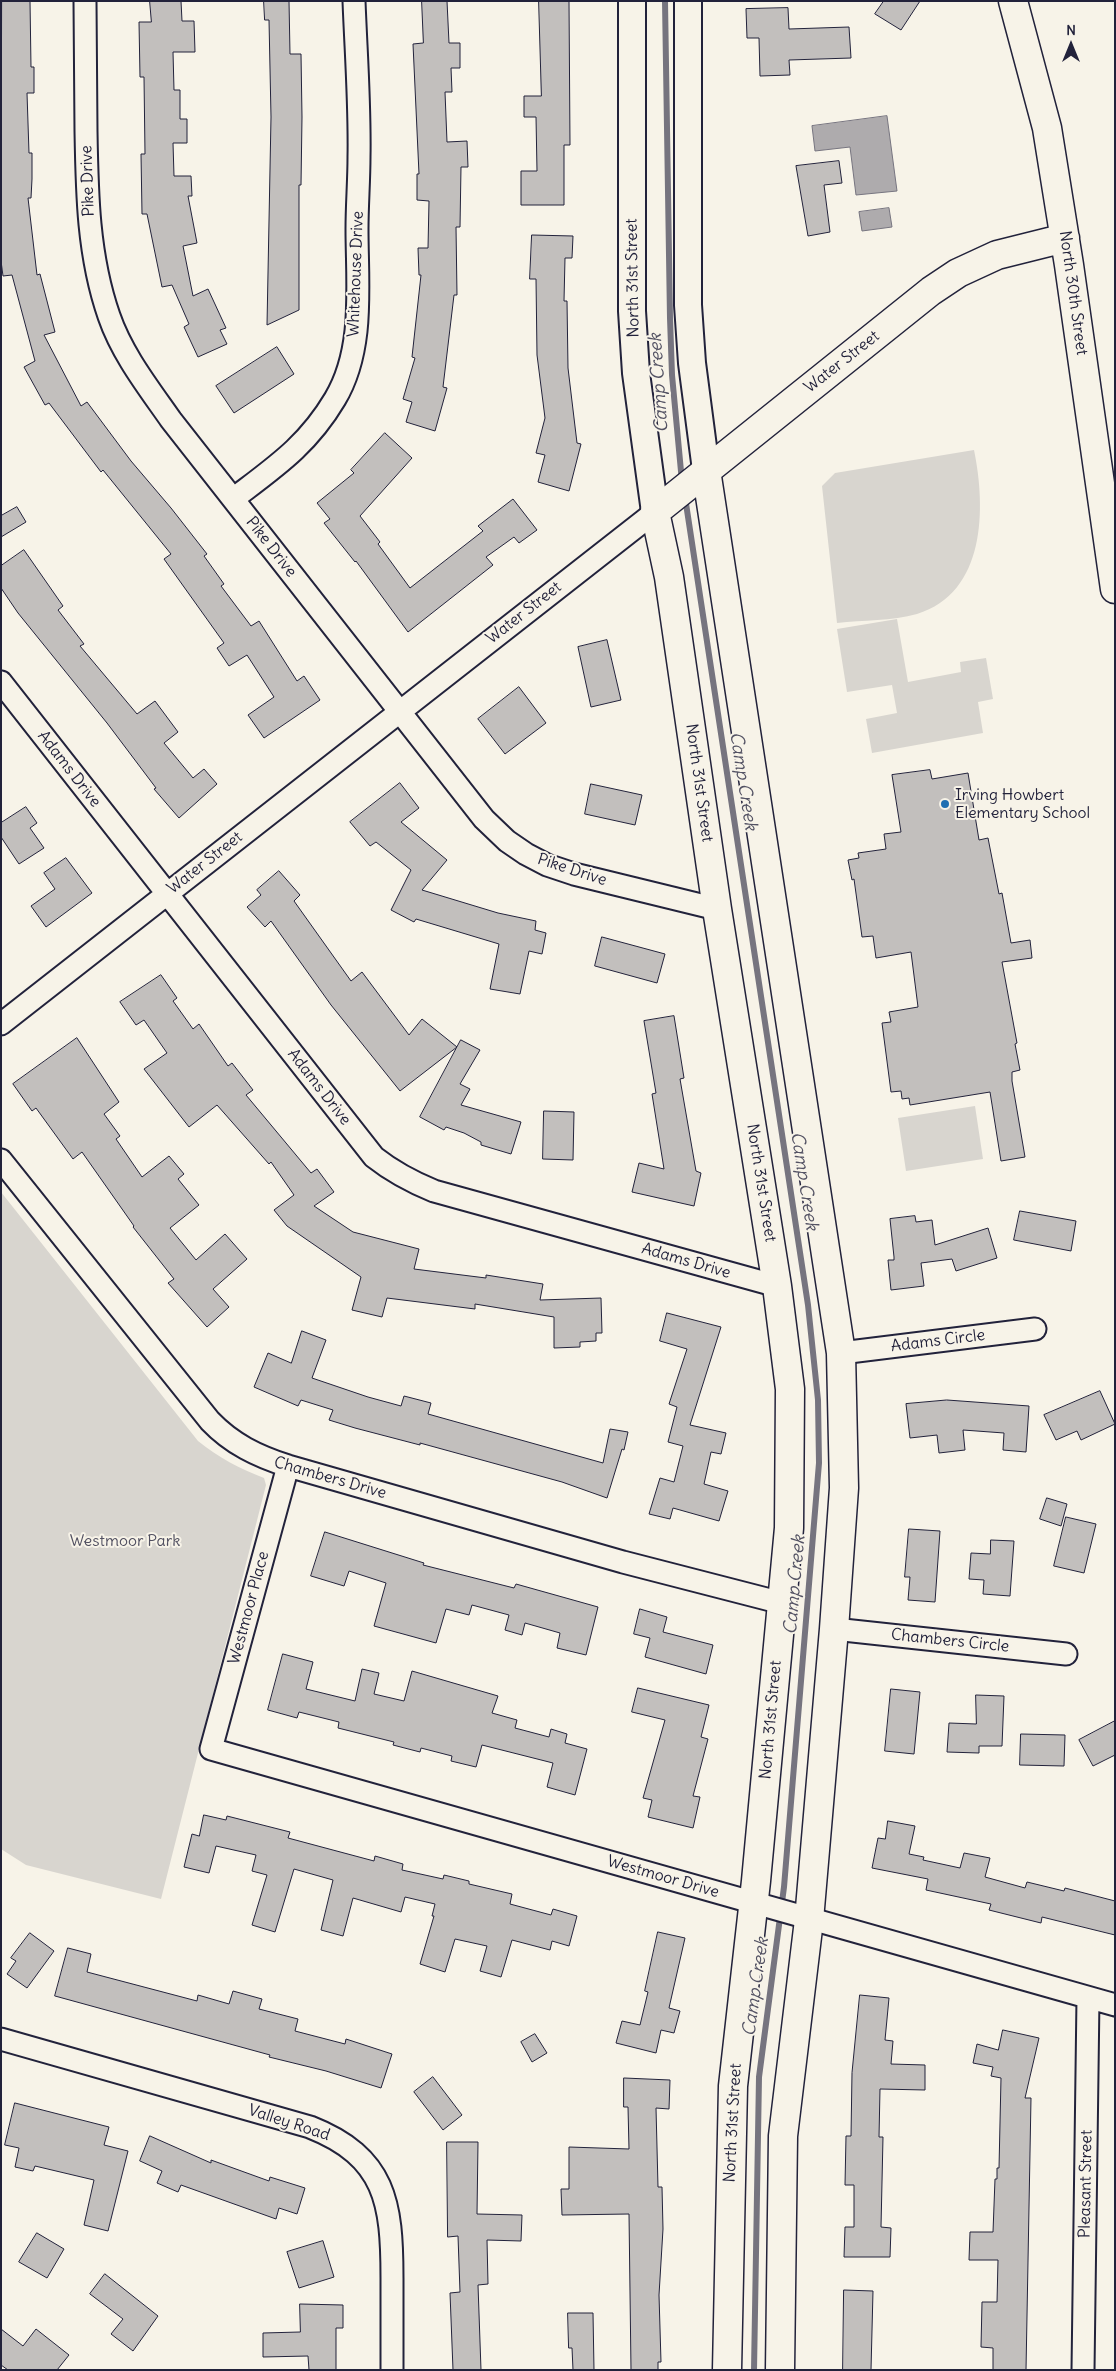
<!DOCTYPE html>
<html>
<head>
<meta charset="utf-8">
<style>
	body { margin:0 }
	#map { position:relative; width:1116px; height:2371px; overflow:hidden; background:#f7f3e8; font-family:Delius,sans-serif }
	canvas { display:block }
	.frame { position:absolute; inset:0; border:2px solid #22223b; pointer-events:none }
	.north { position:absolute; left:1046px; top:20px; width:50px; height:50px; -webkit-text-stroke:4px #f7f3e8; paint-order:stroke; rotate:0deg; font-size:14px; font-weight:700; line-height:20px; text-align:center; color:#22223b }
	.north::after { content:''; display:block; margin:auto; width:18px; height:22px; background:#22223b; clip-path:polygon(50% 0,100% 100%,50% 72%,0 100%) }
</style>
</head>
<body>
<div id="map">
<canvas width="1116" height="2371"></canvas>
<div class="frame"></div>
<div class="north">N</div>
</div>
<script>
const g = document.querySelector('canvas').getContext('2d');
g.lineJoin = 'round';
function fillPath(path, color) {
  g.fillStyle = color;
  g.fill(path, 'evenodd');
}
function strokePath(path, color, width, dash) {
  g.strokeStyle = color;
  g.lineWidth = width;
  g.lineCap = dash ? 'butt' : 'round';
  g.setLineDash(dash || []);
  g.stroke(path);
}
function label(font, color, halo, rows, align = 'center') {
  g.font = font + ' Delius,sans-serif';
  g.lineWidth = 4;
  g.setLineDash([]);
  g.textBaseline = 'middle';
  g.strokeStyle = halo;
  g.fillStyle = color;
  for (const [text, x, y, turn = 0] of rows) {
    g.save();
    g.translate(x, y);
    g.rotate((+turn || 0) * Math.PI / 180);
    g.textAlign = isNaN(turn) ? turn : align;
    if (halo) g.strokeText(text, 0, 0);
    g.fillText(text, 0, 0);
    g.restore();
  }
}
const green = new Path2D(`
	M974 450C986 508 986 593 917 614 892 621 863 620 837 623L822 486 835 473Z
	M897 619 908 682 961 672 960 662 986 658 993 699 978 702 983 733 872 753 866 719 897 713 892 685 847 692 837 629Z
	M975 1106 983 1159 906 1171 898 1118Z
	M1 1192 198 1441C219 1458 239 1468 264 1478L266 1485 161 1899 26 1865 1 1849Z`);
const water = new Path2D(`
	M887 116 897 191 856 195 850 147 815 151 812 126Z
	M889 208 892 227 862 231 859 212Z`);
const stream = new Path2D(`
	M665 1 670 318 672 375 682 482
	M685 497 808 1305 818 1400 819 1463 784 1887 759 2077 754 2370`);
const building = new Path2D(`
	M2 1H30L31 67H34V93H27L29 153H32V179L31 198H28L37 275 40 274 55 332 44 335 81 406 87 402 131 461 171 508 207 554 204 556 224 584 221 586 251 626 259 621 297 681 304 676 320 700 264 738 248 715 274 697 247 655 229 666 217 648 224 643 164 559 171 554 103 470 101 472 49 403 45 405 24 367 35 361 12 275 3 276 1 261Z
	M150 1H181L182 21H194L195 52H173L174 90H180V119H187V143H173L174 176H191L192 196H188L197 243 183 246 193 296 208 289 226 328 220 330 227 344 198 357 184 327 189 324 172 285 162 287 147 214H142L141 154H145L144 77H140L139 22H151Z
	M264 1H289L290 54H301L302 117 301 185H299V310L267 325 271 117 269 20H265Z
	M422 1H447L449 43H460V68H451L452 92H445L447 142 467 141 468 167H461L460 227H456L457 295H454L443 387 447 388 435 431 406 422 412 402 403 399 415 358 412 357 421 275H419L418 248H428L429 201 417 200V174H419L413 44 423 43Z
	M539 1H569L570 145H564V205H521V171H537L536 117H524V96H541Z
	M884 1H920L901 30 875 14Z
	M788 8 789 29 849 27 851 58 789 60 790 75 760 76 759 38H747L746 9Z
	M839 161 842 183 824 185 830 232 808 236 796 166Z
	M532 235 573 236 572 258H565L564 301H567L568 368 577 443 581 444 569 491 538 482 545 455 536 453 545 418 537 355 536 279H530Z
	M277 347 294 374 234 413 216 386Z
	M385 433 412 458 360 516 380 542 378 544 410 588 483 531 478 526 513 499 537 530 519 543 514 537 486 557 493 565 408 632 356 561 355 562 324 523 330 519 317 503 354 473 351 470Z
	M17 507 26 522 1 537V516Z
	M24 550 63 606 58 610 84 644 80 646 137 714 155 701 178 732 164 743 193 778 204 769 217 784 179 818 154 789 156 788 107 723 18 613 1 588V566Z
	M607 640 621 700 591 707 578 647Z
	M519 687 546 723 505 754 478 719Z
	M930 770 932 779 968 773 979 840 988 838 999 894 1002 893 1011 943 1030 940 1032 958 1002 962 1017 1043 1015 1044 1020 1070 1012 1072V1081L1025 1157 1001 1161 990 1092 910 1105 909 1098 902 1099 901 1091 891 1092 882 1023 891 1022 889 1012 918 1007 911 952 876 958 873 936 862 937 854 879 852 880 848 860 859 858 858 853 886 849 884 834 901 832 892 775Z
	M400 783 419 808 401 822 447 860 422 890 498 913 536 921 535 930 546 933 542 954 529 951 520 994 490 989 499 944 416 919 414 922 391 910 411 870 376 842 370 846 350 822Z
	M591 784 642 795 635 825 585 814Z
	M26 807 37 823 30 828 44 848 19 864 1 837V823Z
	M66 858 92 893 46 927 31 906 55 889 44 873Z
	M279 871 300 895 294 901 351 981 362 972 409 1035 422 1019 457 1047 400 1091 331 1005 271 921 265 927 247 907 261 895 257 890Z
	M602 937 665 954 657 983 595 966Z
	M161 975 177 998 173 1001 193 1029 199 1024 228 1066 232 1063 253 1090 246 1095 311 1173 317 1169 334 1192 314 1206 353 1232 419 1249 414 1269 486 1278V1275L543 1284 540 1300 601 1298 602 1333H596V1341L580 1342V1347L554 1348V1317L475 1304V1309L387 1298 382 1317 352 1310 361 1277 287 1226 274 1210 294 1195 271 1162 269 1164 217 1105 189 1127 144 1069 167 1053 144 1020 136 1025 120 1002Z
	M674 1016 684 1078 680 1079 696 1171 701 1173 694 1206 632 1192 639 1163 664 1169 652 1094 656 1093 644 1021Z
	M77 1038 119 1102 104 1114 120 1136 116 1139 142 1177 169 1156 184 1174 178 1179 199 1205 170 1228 196 1260 225 1234 247 1259 213 1289 229 1307 207 1327 168 1283 174 1279 133 1227 134 1226 82 1152 73 1159 36 1108 32 1111 13 1084Z
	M461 1040 480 1050 460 1084 470 1089 461 1105 521 1122 511 1154 481 1145V1142L464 1133 446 1127 444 1130 420 1117Z
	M544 1111 574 1112 573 1160 543 1159Z
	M1020 1211 1076 1221 1071 1251 1014 1240Z
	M915 1216 916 1222 932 1220 935 1245 988 1228 997 1258 956 1271 952 1259 921 1263 924 1286 891 1290 888 1260H894V1257L890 1219Z
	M667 1313 721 1327 690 1425 726 1433 721 1454 711 1452 704 1484 728 1491 719 1521 673 1508 670 1519 649 1514 660 1478 674 1482 683 1446 668 1442 677 1407 669 1404 687 1349 660 1341Z
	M302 1331 326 1340 312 1378 368 1397 401 1406 404 1396 431 1403 428 1414 603 1463 610 1429 628 1432 624 1450 622 1449 607 1498 562 1482 420 1443V1445L355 1428 329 1420 333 1410 301 1400 298 1406 254 1387 268 1353 291 1363Z
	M1100 1391 1115 1424 1081 1440 1077 1431 1056 1440 1044 1415Z
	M947 1400 1029 1406 1026 1452 1003 1450 1004 1433 963 1430 965 1450 939 1453 937 1435 910 1438 906 1404Z
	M1047 1498 1067 1504 1061 1526 1040 1519Z
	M1066 1517 1096 1524 1084 1573 1054 1566Z
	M909 1529 940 1531 935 1602 908 1600 910 1577H905Z
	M325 1532 424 1563 423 1565 514 1588 516 1584 598 1607 586 1655 557 1648 560 1633 525 1623 522 1635 505 1630 509 1615 472 1605 469 1615 446 1609 436 1643 374 1626 386 1583 349 1571 344 1586 311 1576Z
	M991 1540 1014 1541 1010 1596 983 1594 984 1580 969 1579 971 1553 990 1554Z
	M640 1609 667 1617 663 1632 713 1645 706 1674 645 1657 650 1638 634 1634Z
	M283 1654 313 1662 306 1689 355 1701 362 1669 379 1673 374 1694 404 1701 412 1671 498 1696 492 1713 517 1720 515 1728 549 1737 551 1729 567 1734 565 1743 587 1749 575 1795 547 1787 553 1763 482 1745 476 1767 451 1761 452 1756 421 1748 420 1752 393 1745 394 1742 338 1728 339 1722 299 1712 297 1718 268 1710Z
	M638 1688 709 1705 701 1737 708 1739 693 1796 700 1797 693 1828 648 1817 652 1800 643 1798 665 1720 632 1712Z
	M891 1689 920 1692 914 1754 885 1751Z
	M976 1695 1004 1696 1002 1746H979V1753L947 1752 949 1723 976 1724Z
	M1115 1721V1755L1093 1766 1079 1740Z
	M1021 1734 1065 1735 1064 1766 1020 1765Z
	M204 1815 226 1820 227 1816 290 1832 288 1838 374 1861 375 1856 403 1864 402 1870 443 1879 444 1875 469 1881V1884L512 1894 510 1904 551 1915 553 1909 577 1916 569 1946 552 1941 550 1950 512 1940 501 1977 480 1971 487 1946 455 1939 445 1972 420 1964 434 1916H432L435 1904 405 1897 401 1912 353 1898 343 1936 321 1930 333 1880 294 1869 275 1932 252 1925 267 1875 252 1871 256 1855 216 1846 209 1873 184 1867 192 1834 199 1836Z
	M888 1821 915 1826 909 1854 924 1857 923 1860 960 1868 964 1853 990 1858 985 1877 1025 1888 1027 1882 1064 1891 1065 1888 1115 1901V1935L1042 1917 1041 1923 989 1910 991 1904 926 1890 928 1879 872 1868 878 1838 885 1839Z
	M658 1932 685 1938 669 2008 680 2011 674 2033 661 2030 656 2053 616 2043 622 2021 640 2025 648 1992 645 1991Z
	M30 1933 54 1951 27 1988 7 1974 16 1961 11 1958Z
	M68 1948 91 1954 87 1972 197 2001 198 1995 229 2004 233 1991 262 1999 259 2009 298 2019 295 2031 345 2044 346 2039 392 2054 381 2088 326 2071 269 2057 270 2055 55 1996Z
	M860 1995 889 1998 885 2040 893 2041 891 2064 925 2065V2090L880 2089 879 2137H883L881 2227 891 2228 890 2257H844L845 2227H854V2185H845L846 2136H851L852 2073Z
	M1003 2030 1039 2038 1025 2098H1031L1026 2370H993V2348L981 2347 982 2302H997L998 2260H969L970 2232H993L995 2179H997V2168H999L1001 2078 991 2076 993 2067 973 2063 977 2044 998 2050Z
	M535 2034 547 2053 532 2062 521 2042Z
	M433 2077 462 2115 443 2130 414 2092Z
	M624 2078 670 2080 669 2109 656 2108 658 2187H662L663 2229 659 2295 661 2362H658V2370H631L629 2214 562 2215 561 2189H569V2147L629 2149 628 2107H624Z
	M15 2103 109 2127 104 2145 128 2151 108 2231 84 2225 94 2180 35 2166 33 2171 15 2167 19 2148 5 2145Z
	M150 2136 211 2163V2160L269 2181 270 2177 305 2188 297 2214 279 2208 276 2219 181 2185 178 2192 157 2183 162 2171 140 2161Z
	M447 2142H478L477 2214 522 2215 521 2241 487 2240 488 2284 478 2285 481 2370H453L450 2293 460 2292 458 2236 448 2237Z
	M37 2233 64 2249 47 2278 19 2262Z
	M323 2241 334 2277 299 2288 287 2252Z
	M105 2274 158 2316 133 2351 111 2334 123 2319 90 2294Z
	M844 2290 873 2291 871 2370H843Z
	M300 2304 343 2305V2328H336V2370H309L308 2356 263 2357V2333L300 2332Z
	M568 2313H593L594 2370H573L572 2348H569Z
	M1 2329 23 2346 36 2329 69 2355 57 2370H8L1 2365Z`);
const minor = new Path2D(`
	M85 1C85 44 86 88 86 131 87 193 88 256 109 316 122 354 148 387 171 420L484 819 507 841 526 854 547 865 574 874 717 909
	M233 499C275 467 307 446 335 399 365 349 357 285 357 229 357 205 359 181 359 157 360 105 356 53 354 1
	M1 682 374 1157C393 1172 412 1182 434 1191L777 1286
	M1 1024 655 512
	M1 1160 210 1421C232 1444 257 1456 288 1466L623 1562 782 1603
	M841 1353 1035 1329
	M288 1466 211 1749 1115 2005
	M834 1629 1066 1654
	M1 2039 310 2127C386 2157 392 2203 392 2278 392 2308 392 2339 392 2370
	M1083 2370 1088 1998`);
const tertiary = new Path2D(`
	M632 1V311L636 373 655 512
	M688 1V305L692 363 706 470`);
const secondary = new Path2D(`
	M1013 1 1047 128 1069 265 1115 589
	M706 470 841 1353 844 1488 834 1629 809 1920 783 2136 780 2370
	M727 2370 733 2086 756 1881 789 1528 790 1389 777 1286 717 909 669 577 655 512 931 291 958 273 997 255 1065 238`);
const markers = [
	[945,804,5,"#1f6fb2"]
];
const streetNames = [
	["Pike Drive",88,181,-92],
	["Whitehouse Drive",356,274,-88],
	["North 31st Street",633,278,-91],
	["North 30th Street",1073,293,82],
	["Water Street",842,362,-38],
	["Pike Drive",271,547,52],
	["Water Street",524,613,-38],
	["Adams Drive",69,769,52],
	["North 31st Street",699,783,82],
	["Water Street",205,863,-38],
	["Pike Drive",572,870,18],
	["Adams Drive",319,1087,52],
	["North 31st Street",761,1183,81],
	["Adams Drive",686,1261,16],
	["Adams Circle",938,1341,-7],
	["Chambers Drive",330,1478,16],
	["Westmoor Place",249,1608,-75],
	["Chambers Circle",950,1641,6],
	["North 31st Street",771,1720,-85],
	["Westmoor Drive",663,1877,16],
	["Valley Road",289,2123,18],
	["North 31st Street",733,2123,-87],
	["Pleasant Street",1086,2184,-89]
];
const poiNames = [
	["Irving Howbert",955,795],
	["Elementary School",955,813]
];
const parkNames = [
	["Westmoor Park",125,1541]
];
const waterNames = [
	["Camp Creek",659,383,-94],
	["Camp Creek",743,781,81],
	["Camp Creek",804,1181,81],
	["Camp Creek",795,1585,-85],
	["Camp Creek",756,1987,-82]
];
fillPath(green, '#d8d5cf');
fillPath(water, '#aeabad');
strokePath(water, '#76747f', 1);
strokePath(stream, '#76747f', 6);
fillPath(building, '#c2bfbd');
strokePath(building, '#22223b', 1);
strokePath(minor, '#22223b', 25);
strokePath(tertiary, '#22223b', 30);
strokePath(secondary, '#22223b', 31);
strokePath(minor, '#f7f3e8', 21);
strokePath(tertiary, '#f7f3e8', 26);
strokePath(secondary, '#f7f3e8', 28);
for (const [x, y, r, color] of markers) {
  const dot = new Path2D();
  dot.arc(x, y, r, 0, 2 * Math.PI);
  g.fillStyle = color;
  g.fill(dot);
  strokePath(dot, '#f7f3e8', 2);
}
label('16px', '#22223b', '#f7f3e8', streetNames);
label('16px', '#22223b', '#f7f3e8', poiNames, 'left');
label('16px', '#504f60', '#f7f3e8', parkNames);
label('italic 18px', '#535263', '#f7f3e8', waterNames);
</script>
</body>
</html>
